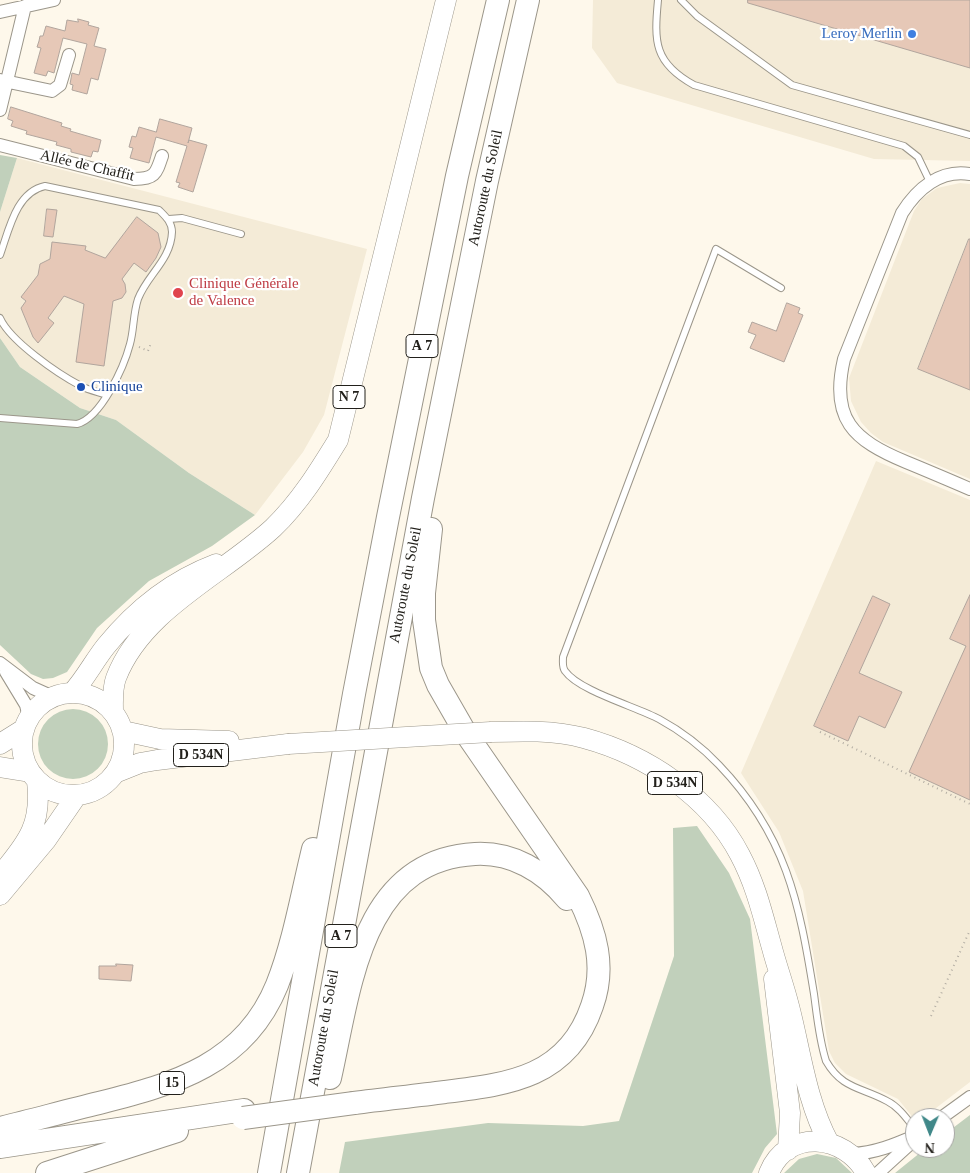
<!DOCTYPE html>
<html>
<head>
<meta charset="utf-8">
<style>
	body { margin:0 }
	#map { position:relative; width:970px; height:1173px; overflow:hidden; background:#fef8eb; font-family:Georgia,serif }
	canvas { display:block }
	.north { position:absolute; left:905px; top:1108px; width:50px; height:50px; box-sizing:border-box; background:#fff; border:1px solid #a7a6a4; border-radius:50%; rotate:181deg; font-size:14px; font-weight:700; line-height:20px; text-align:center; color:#22201b }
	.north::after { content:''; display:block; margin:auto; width:18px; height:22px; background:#408889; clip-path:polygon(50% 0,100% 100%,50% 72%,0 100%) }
</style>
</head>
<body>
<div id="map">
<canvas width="970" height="1173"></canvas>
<div class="north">N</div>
</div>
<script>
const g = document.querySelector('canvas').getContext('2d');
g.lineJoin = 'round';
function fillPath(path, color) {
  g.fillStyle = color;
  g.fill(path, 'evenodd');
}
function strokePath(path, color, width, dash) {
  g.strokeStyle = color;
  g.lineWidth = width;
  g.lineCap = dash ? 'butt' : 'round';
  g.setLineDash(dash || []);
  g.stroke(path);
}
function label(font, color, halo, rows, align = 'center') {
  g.font = font + ' Georgia,serif';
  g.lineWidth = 4.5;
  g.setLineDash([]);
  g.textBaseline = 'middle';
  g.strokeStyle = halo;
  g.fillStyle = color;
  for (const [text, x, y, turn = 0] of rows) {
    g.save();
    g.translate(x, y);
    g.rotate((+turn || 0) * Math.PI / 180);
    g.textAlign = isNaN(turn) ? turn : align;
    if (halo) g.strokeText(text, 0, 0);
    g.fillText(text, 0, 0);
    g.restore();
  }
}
const built = new Path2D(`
	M593 0H970V161L874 159 617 83 592 48Z
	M17 158 367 249 324 415 303 452 255 515 189 473 116 420 80 408 20 367 0 338V212Z
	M960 183 970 184V479L883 442 871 433 861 422 851 401 849 378 914 211 922 199 937 188Z
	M876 461 970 500V1082L923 1118H915V1120L898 1099 846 1074 835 1063 829 1051 803 891 779 832 741 773Z`);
const green = new Path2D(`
	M0 155 17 158 0 212Z
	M0 338 20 367 80 408 116 420 189 473 255 515 212 546 149 581 97 628 67 672 53 678 43 679 31 674 0 645Z
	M38 744a35 35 0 1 1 70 0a35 35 0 1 1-70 0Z
	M697 826 729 873 750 919 777 1134 765 1148 752 1173H339L345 1142 488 1123 583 1126 619 1121 674 956 673 828Z
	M970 1115V1173H895L926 1148H945V1134Z
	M817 1154 836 1158 852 1173H784L799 1159Z`);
const building = new Path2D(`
	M748 0H970V68L748 3Z
	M78 19 89 22 88 25 99 28 94 46 106 49 98 80 91 78 87 94 72 90 73 85 70 84 72 73 79 75 87 44 63 38 54 73 48 71 46 76 34 73 41 48 37 47 39 41 40 36H43L46 26 65 31 67 20 78 22Z
	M11 107 62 123 61 126 71 129 70 131 101 140 98 152 93 151 91 157 71 152V149L56 145 57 142 26 134 27 131 11 126 13 121 8 119Z
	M160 119 192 128 188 143 189 140 207 145 193 192 178 187 180 183 176 182 187 146 156 137 149 163 130 158 133 148 129 147 132 136 136 137 139 127 156 132Z
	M47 209 57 210 53 237 44 236Z
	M137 217 158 233 161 247 156 258 146 272 134 263 122 279 125 284 126 292 122 298 113 301 104 366 76 362 84 304 64 296 48 318 54 323 38 343 33 337 23 313 21 308 26 301 21 297 38 275 40 264 50 259 52 242 86 246 85 250 105 258Z
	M969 239H970V390L918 369Z
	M787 303 800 308 798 313 803 315 784 362 750 348 756 335 748 332 752 322 776 331Z
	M970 595V800L909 772 966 646 950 639Z
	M873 596 890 604 859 673 902 692 885 728 859 716 848 741 814 726Z
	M116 964 133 965 131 981 99 979V966H116Z`);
const path = new Path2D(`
	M139 347 148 351 151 343
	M820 732C871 756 919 780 970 804
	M931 1016 970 930`);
const service = new Path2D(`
	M658 0C654 42 654 63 694 85L904 146 918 157 930 182
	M681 0 697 16 792 85 970 135
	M169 219 182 218 241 234
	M0 255C9 230 16 192 45 186L159 210C165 216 172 222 172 232 171 260 147 275 138 299 133 314 134 330 130 344 124 367 101 418 77 424L0 418
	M781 288 716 249 563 657C563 662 562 667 565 671 579 691 637 707 659 719 681 731 702 747 719 765 786 835 799 901 814 994 817 1016 819 1039 826 1061 842 1089 861 1087 887 1101 899 1107 907 1119 915 1129
	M0 318C10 341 58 374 81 386 88 390 98 392 107 395`);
const minor = new Path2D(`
	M0 12 54 0
	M0 80 52 91 60 85 69 55
	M0 110 25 6
	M0 145 134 179C155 179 156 174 162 156
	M970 174C940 169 917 189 902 213L844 359C830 419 853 440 906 462 928 471 949 480 970 489
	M0 663 33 688 53 697
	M6 672 26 705 29 718
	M941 1118 970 1097
	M852 1154C875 1153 894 1145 915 1136
	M878 1173 913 1141`);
const primary = new Path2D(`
	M72 693C85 679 94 661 106 646 136 609 171 581 216 564
	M22 744a51 51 0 1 1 102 0a51 51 0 1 1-102 0Z
	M113 712C113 701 112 689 116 678 142 610 222 575 273 528 300 502 319 471 338 440L446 0
	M123 731 160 739 229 741
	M491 732C522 731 554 730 584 738 647 755 710 797 740 855 756 885 763 916 772 948 777 967 784 986 789 1006 801 1052 806 1100 829 1143
	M0 744 24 729
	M0 767 30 772
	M115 773 140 763 157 760 288 744
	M2 873C29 841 42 823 37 781
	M0 895 46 840 77 795
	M774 979 790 1113 788 1150
	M769 1173C787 1128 845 1134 866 1173`);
const motorway = new Path2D(`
	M330 1078C350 990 360 860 475 854 512 852 544 871 567 899
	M354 1103C384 1099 415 1096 445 1092 510 1084 568 1077 592 1006 606 967 596 932 578 896L465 732 438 685 431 668 424 620V593L431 529
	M0 1128C33 1120 66 1111 99 1103 175 1084 245 1064 277 985 294 942 302 894 313 849
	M0 1147 244 1110
	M47 1173 177 1131
	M269 1173 354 694 388 517 457 176 498 0
	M298 1173 423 498 487 181 528 0`);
const primaryBridge = new Path2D(`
	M288 744 491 732`);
const motorwayBridge = new Path2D(`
	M243 1118 354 1103`);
const markers = [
	[912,34,5,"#3f7fe0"],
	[178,293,6,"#e0444e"],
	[81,387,5,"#1a4fb4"]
];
const shields = [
	[422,346,32],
	[349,397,32],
	[201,755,55],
	[675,783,55],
	[341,936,32],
	[172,1083,25]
];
const shieldNames = [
	["A 7",422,346],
	["N 7",349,397],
	["D 534N",201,755],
	["D 534N",675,783],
	["A 7",341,936],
	["15",172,1083]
];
const shopNames = [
	["Leroy Merlin",902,34]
];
const streetNames = [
	["Allée de Chaffit",87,166,13],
	["Autoroute du Soleil",486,188,-78],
	["Autoroute du Soleil",406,585,-79],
	["Autoroute du Soleil",324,1028,-80]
];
const healthNames = [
	["Clinique Générale",189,284],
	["de Valence",189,301]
];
const transitNames = [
	["Clinique",91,387]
];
fillPath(built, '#f4ebd7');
fillPath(green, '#c1d0bb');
fillPath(building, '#e6c8b7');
strokePath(building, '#b1a59d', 1);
strokePath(service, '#9b968a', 8);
strokePath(minor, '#9b968a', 14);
strokePath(primary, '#9b968a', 21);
strokePath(motorway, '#9b968a', 24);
strokePath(path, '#b2ada3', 2, [1, 4]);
strokePath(service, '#fff', 6);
strokePath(minor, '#fff', 12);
strokePath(primary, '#fff', 20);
strokePath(motorway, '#fff', 22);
strokePath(primaryBridge, '#9b968a', 21, []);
strokePath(motorwayBridge, '#9b968a', 24, []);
strokePath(primaryBridge, '#fff', 20);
strokePath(motorwayBridge, '#fff', 22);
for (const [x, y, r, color] of markers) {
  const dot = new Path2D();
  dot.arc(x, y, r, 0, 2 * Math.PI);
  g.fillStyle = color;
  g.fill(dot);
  strokePath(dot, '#fff', 2);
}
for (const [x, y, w] of shields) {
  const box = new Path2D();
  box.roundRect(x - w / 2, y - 11.5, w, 23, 4);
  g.fillStyle = '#fff';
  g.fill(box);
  strokePath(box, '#22201b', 1);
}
label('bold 14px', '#22201b', null, shieldNames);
label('15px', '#366cbe', '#fff', shopNames, 'right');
label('15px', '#22201b', '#fff', streetNames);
label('15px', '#be3a42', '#fff', healthNames, 'left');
label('15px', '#164399', '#fff', transitNames, 'left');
</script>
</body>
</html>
